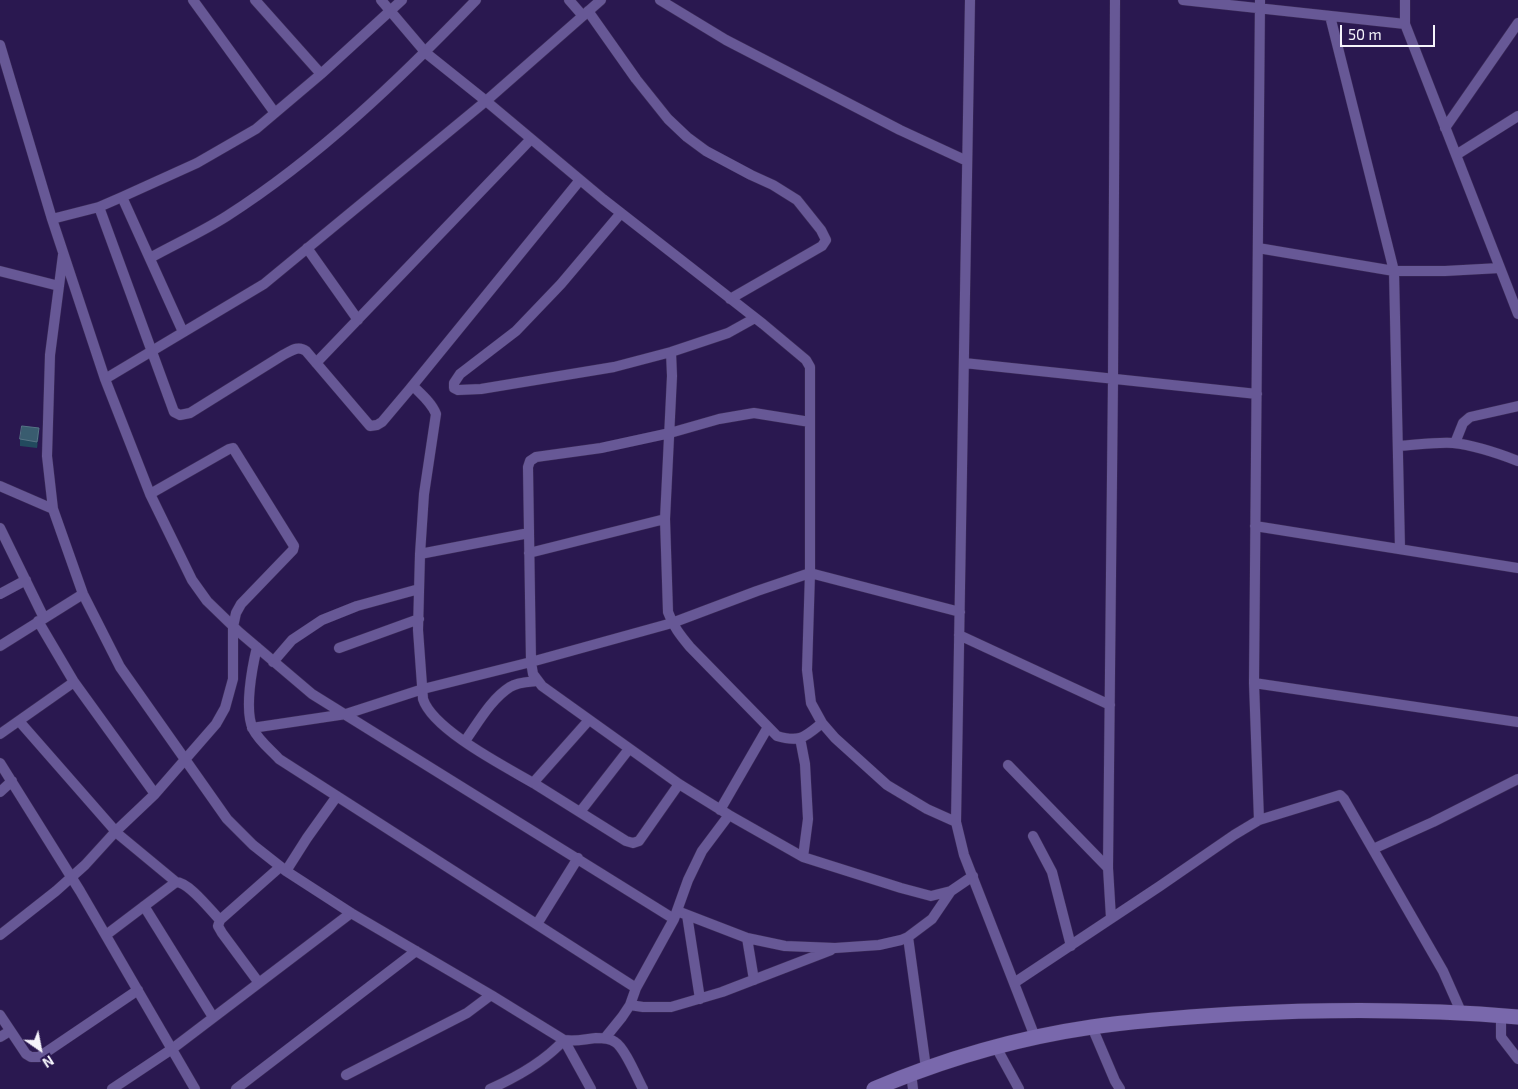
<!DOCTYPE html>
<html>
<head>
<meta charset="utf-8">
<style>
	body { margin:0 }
	#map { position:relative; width:1518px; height:1089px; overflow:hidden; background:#2a1850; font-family:"Exo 2",sans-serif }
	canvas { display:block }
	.north { position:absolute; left:15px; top:1024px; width:50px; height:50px; -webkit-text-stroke:4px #2a1850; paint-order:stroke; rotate:147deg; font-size:14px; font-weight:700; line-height:20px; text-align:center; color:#f5f4fb }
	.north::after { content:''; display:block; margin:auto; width:18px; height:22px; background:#f5f4fb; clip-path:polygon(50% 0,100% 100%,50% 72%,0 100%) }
	.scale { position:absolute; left:1340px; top:25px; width:95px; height:22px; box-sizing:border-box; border:2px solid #f5f4fb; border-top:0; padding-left:6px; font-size:15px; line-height:18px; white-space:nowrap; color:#f5f4fb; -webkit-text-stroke:4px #2a1850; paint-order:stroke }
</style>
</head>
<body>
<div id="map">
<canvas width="1518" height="1089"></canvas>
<div class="north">N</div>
<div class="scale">50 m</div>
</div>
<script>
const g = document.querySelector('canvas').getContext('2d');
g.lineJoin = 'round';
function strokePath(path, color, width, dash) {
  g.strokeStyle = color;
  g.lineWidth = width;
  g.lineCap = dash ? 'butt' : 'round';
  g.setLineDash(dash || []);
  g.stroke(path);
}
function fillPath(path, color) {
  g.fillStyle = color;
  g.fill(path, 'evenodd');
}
const street = new Path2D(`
	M193 0 275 113
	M255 0 321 74
	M381 0 426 53 486 101 603 199 763 324 806 360 810 367V573L807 670 811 703 822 723 835 738 887 785 927 809 956 822
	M569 0 583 16
	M660 0 726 40 900 130 967 161
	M970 0 956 822 964 855 1035 1037
	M1183 0 1405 24
	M1405 0V24L1518 314
	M588 11 636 79 668 119 687 137 706 151 751 175 773 185 797 200 821 230 826 240 822 246 730 299
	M1330 16 1394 271 1400 549
	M0 45 52 219 105 379 150 494 192 580 207 601 239 632 312 694 674 919
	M1445 128 1518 23
	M1456 155 1518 116
	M122 197 183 332
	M99 207 174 412 180 415 190 413 283 355C291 351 298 345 306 351L370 426 377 425 382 422 409 390 580 180
	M621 213 561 284 516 331 460 374 454 383V388L458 390 481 389 614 367 671 352 728 333 755 318
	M52 219 99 207 122 197 197 163 256 129 321 74 402 0
	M307 248 358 320
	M1258 248 1394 271H1445L1500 268
	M63 255 50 355 47 456 53 509 83 594 120 667 227 819 253 845 286 871 351 913 491 995 564 1040C576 1042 585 1039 596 1038 602 1038 610 1038 615 1042 625 1048 637 1078 643 1089
	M150 258C175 244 202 232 227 216 319 157 400 79 476 0
	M0 271 59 286
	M671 352 672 376 665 519 668 612C673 626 680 635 690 647L777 736C800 743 805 737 822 723
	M316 363 531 139
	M964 363 1257 394
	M105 379 264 284 486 101 601 0
	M413 386C421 394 432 403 436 414L424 494 420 554 418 630 423 699C433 730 506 767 535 784 565 803 596 822 626 841L633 843 639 841 679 784
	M810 422 754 413 719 419 670 433 601 448 536 457 530 461 528 467 531 662 533 674 542 686 679 784 729 815 803 857 901 888 931 896 951 891
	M1455 443 1463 423 1470 417 1518 406
	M1398 446C1416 445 1435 442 1453 443 1472 445 1500 454 1518 461
	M0 486 53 509
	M1255 526 1518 568
	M0 528 44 618
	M529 553 665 519
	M420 554 529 533
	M0 594 26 580
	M38 621 74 682 155 794
	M959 635 1110 705
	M0 646 83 594
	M257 647C252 668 244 710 253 729 259 741 271 750 279 759L636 988
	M339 648 419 619
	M273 662 292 640 322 620 357 606 419 589
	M1254 683 1518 722
	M19 721 118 834 176 882C189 882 211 911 220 920
	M252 728 346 714 423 689 531 662 672 623 757 591 810 573 960 612
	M0 734 74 682
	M800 738 805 764 808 819 803 857
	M465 741C478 723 491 699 510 687 518 682 528 682 537 681
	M0 763 80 891 195 1089
	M1008 765 1108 868
	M533 783 589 720
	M0 792 12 781
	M720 810 768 727
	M580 812 629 749
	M1259 820 1254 683 1260 0
	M1033 836 1052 872 1071 946
	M1373 849 1433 822 1518 779
	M286 871 307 838 337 796
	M144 906 213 1017
	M677 911 747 938 785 946 835 948 879 945 901 940 908 937 932 919 951 891 973 876
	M687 915 700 999
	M1111 918 1108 868 1113 379 1115 0
	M537 924 578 858
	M0 935 56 891 85 865 116 831 155 794 216 724 225 708 233 679V627L236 613 241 604 293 550 294 546 233 448 229 449 150 494
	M106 935 176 882
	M908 937 926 1068
	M747 938 754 980
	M259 983 222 933 218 926 220 920 280 867
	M1014 983 1160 886 1234 835 1259 820 1340 795 1344 799 1443 971 1462 1014
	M630 1005 643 1007H671L722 992 831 950
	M0 1015 26 1054 31 1057H39L138 990
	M1501 1016V1037L1518 1059
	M1092 1027 1115 1081 1120 1089
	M0 1037 10 1031
	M605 1038 622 1017 630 1005 636 988 674 919 688 880 702 851 729 815
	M564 1040 591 1089
	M996 1047 1019 1089
	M911 1073 913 1089
	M346 1075 467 1013 491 995
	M112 1089 172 1049 351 913
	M236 1089 416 951
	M490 1089C517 1077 544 1062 564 1040`);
const secondary = new Path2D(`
	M874 1089C944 1059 1017 1038 1092 1027 1139 1020 1187 1017 1235 1014 1329 1009 1424 1009 1518 1017`);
const wall = new Path2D(`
	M39 435 37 448 20 446V439Z`);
const shadedWall = new Path2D(`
	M39 428V435L37 448V442Z`);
const building = new Path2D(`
	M22 426 39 428 37 442 20 439Z`);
strokePath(street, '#3c2c58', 11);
strokePath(secondary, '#3c2c58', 16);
strokePath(street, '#675896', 10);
strokePath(secondary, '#7968ac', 15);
fillPath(wall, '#224a5e');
fillPath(shadedWall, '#1c2e51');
fillPath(building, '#395c6f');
strokePath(building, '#567485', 1);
</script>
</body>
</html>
